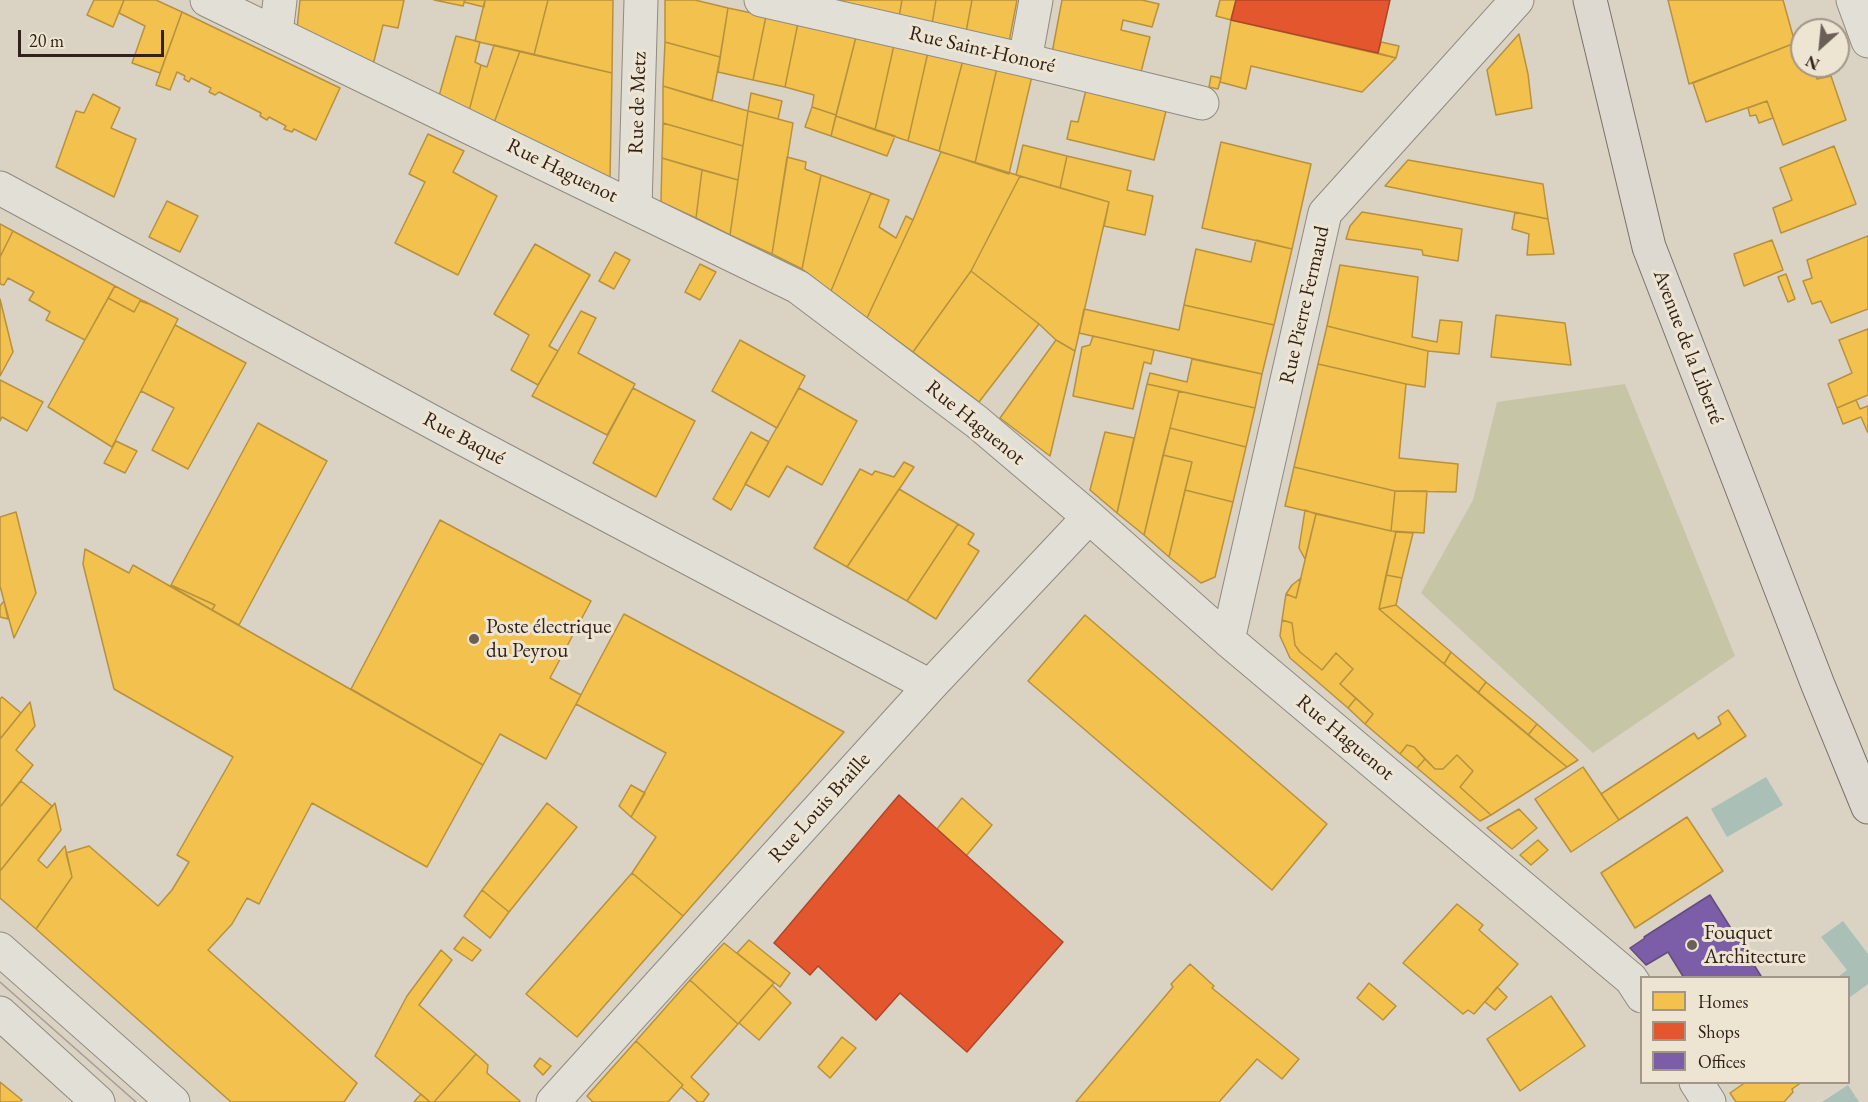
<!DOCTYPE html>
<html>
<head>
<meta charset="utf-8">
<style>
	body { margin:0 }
	#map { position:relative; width:1868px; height:1102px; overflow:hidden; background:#dad2c3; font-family:"EB Garamond",serif }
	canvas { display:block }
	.legend { position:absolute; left:1640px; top:976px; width:210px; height:108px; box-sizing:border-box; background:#ede4d2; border:2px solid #a19688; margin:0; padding:8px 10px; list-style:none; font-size:18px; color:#30211a }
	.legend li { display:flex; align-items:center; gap:12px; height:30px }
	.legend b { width:30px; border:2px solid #a19688 }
	.north { position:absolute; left:1790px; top:18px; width:60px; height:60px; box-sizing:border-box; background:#ede4d2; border:2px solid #a19688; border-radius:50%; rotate:207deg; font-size:16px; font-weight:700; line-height:24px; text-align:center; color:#30211a }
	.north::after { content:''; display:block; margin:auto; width:21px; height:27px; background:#6c5f55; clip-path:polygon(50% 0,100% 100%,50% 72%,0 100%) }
	.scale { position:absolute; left:18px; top:30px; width:146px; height:27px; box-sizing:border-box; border:3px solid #30211a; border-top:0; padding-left:8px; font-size:18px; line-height:21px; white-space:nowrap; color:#30211a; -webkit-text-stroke:4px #ede4d2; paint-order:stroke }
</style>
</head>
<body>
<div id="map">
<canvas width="1868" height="1102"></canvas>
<ul class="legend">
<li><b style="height:16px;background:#f2c14e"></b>Homes</li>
<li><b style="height:16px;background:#e4572e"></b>Shops</li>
<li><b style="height:16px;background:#7b5ea7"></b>Offices</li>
</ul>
<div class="north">N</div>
<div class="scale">20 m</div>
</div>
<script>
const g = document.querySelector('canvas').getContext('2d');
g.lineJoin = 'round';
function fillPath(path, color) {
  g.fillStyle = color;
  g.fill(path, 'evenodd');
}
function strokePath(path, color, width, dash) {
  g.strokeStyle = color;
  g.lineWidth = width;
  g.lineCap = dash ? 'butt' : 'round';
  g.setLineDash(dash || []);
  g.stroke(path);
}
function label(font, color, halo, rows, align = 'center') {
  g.font = font + ' "EB Garamond",serif';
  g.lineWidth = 6;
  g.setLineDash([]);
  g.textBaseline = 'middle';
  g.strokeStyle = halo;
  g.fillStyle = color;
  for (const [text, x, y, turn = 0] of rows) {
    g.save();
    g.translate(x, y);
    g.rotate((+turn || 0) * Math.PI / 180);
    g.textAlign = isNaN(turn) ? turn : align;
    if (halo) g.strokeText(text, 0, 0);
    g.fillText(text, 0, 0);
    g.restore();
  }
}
const green = new Path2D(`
	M1625 384 1735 656 1593 753 1421 593 1473 500 1497 402Z`);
const water = new Path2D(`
	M1766 777 1783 805 1727 837 1711 809Z
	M1843 921 1868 954V984L1849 998 1848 978 1838 977 1847 970 1821 937Z
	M1848 1085 1859 1102H1822Z`);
const homes = new Path2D(`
	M94 0H124L113 27 87 15Z
	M124 0H156L182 12 160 73 132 63 145 26 119 13Z
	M300 0H404L398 28 383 25 373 65 297 29Z
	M434 0H465L463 6Z
	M465 0H485L484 7 464 2Z
	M485 0H548L534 55 475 41Z
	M548 0H613L612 73 534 55Z
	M665 0H695L728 8 720 57 665 42Z
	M834 0H902L899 17Z
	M902 0H936L932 24 899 17Z
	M936 0H972L966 32 932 24Z
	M972 0H1017L1009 42 966 32Z
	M1062 0H1142L1159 4 1152 27 1123 20 1121 30 1150 37 1141 72 1052 53Z
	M1220 0H1236L1231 20 1216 16Z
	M1668 0H1783L1795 43 1689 84Z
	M728 8 766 16 753 80 718 72Z
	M182 12 340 88 316 140 294 129 292 132 284 129 286 126 269 117 267 120 260 116 261 113 219 92 215 95 209 92 211 88 191 78 189 82 184 79 185 76 177 72 170 90 156 85Z
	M766 16 798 23 785 87 753 80Z
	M1231 20 1396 58 1362 92 1251 66 1246 89 1220 82Z
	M798 23 856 37 836 115 812 107 814 95 785 87Z
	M1519 34 1528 74 1532 108 1496 115 1487 70Z
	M456 36 480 42 475 62 481 65 469 111 439 96Z
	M856 37 894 45 875 130 836 116Z
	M665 42 720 57 712 101 663 86Z
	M1381 42 1399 46 1396 58 1378 53Z
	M1795 43 1802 66H1812L1817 79 1831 76 1846 120 1783 145 1767 101 1706 122 1693 83Z
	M494 45 520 51 494 123 469 111 481 65 487 67Z
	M894 45 928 52 908 141 875 130Z
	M520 51 612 73 610 179 494 123Z
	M928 52 963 60 939 151 908 141Z
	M963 60 997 68 975 163 939 151Z
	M997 68 1032 76 1009 174 975 163Z
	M1211 76 1221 78 1218 89 1209 87Z
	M663 86 748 111 743 146 663 123Z
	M1086 90 1166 111 1154 160 1067 139 1071 121 1078 122Z
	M751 93 782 101 778 119 748 111Z
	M93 94 120 108 111 128 136 139 114 197 56 167 76 111 84 113Z
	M1767 101 1773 118 1759 123 1756 115 1750 116 1748 108Z
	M812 107 836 115 831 136 805 127Z
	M748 111 793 123 772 254 730 235Z
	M836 116 895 136 887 156 831 136Z
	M663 123 743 146 738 180 662 158Z
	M428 134 464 151 453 172 497 196 458 275 395 243 425 182 409 174Z
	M1221 142 1311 164 1292 249 1202 228Z
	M1023 145 1067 156 1060 188 1016 175Z
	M1834 146 1856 204 1781 233 1773 208 1792 200 1780 168Z
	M941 152 1020 176 971 271 913 352 867 318 913 220Z
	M1067 156 1131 171 1127 190 1153 196 1145 235 1104 226 1109 202 1060 188Z
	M787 157 806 162 805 169 821 175 802 269 772 254Z
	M662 158 702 170 696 218 661 202Z
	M1408 160 1543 184 1548 219 1385 186Z
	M702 170 738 180 730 235 696 218Z
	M821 175 871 193 831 291 802 269Z
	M1020 176 1109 202 1075 351 1056 340 1039 324 971 271Z
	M871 193 889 200 879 227 896 238 906 216 913 220 867 318 831 291Z
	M167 201 198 216 180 252 149 237Z
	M1362 212 1462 229 1458 261 1423 255 1422 250 1346 239 1350 226Z
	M1515 212 1548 219 1554 254 1527 255 1529 234 1512 229Z
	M0 224 13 231 0 257Z
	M13 231 115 286 85 340 46 320 50 312 29 300 34 292 8 278 4 285 0 284V257Z
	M1868 236V309L1831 323 1821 301 1812 304 1803 281 1812 278 1807 260Z
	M1256 240 1292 249 1274 325 1184 305 1196 249 1251 262Z
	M1772 240 1783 270 1744 286 1734 254Z
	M535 244 590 275 549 346 558 351 538 385 511 370 529 335 494 314Z
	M615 252 630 260 614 289 599 281Z
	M700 264 716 272 700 300 685 292Z
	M1340 265 1418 277 1412 337 1437 342 1440 320 1462 322 1459 354 1428 351 1327 326Z
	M971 271 1039 324 979 402 913 352Z
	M1786 274 1795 299 1788 302 1778 277Z
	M115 286 149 304 140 301 134 312 108 298Z
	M108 298 134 312 140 301H144L178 319 112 447 48 407Z
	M0 299 13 352 0 376Z
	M1184 305 1274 325 1262 374 1079 333 1084 309 1179 330Z
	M581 311 596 318 578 353 635 384 607 435 532 396Z
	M1496 315 1565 323 1571 365 1491 357Z
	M175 325 246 363 188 469 152 450 174 408 141 391Z
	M1327 326 1428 351 1425 387 1406 384 1318 364Z
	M1868 329V395L1837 408 1828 384 1852 373 1839 340Z
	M1093 336 1154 350 1151 364 1144 362 1133 409 1073 396 1082 347 1090 345Z
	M740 340 805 376 777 428 712 391Z
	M1056 340 1075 351 1050 456 1000 418Z
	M1192 359 1262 374 1255 408 1147 384 1150 373 1187 382Z
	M1318 364 1406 384 1399 458 1458 464 1456 492 1395 491 1294 467Z
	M0 380 43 402 27 431 2 417 0 421Z
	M1147 384 1179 391 1144 535 1117 513Z
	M633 388 695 421 656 497 593 463Z
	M799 388 857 421 822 485 787 466 769 497 745 484Z
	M1179 391 1255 408 1246 447 1170 428Z
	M1856 400 1860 409 1868 406V433L1861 417 1843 424 1837 408Z
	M258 423 327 461 239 625 212 610 215 605 171 585Z
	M1170 428 1246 447 1233 502 1185 490 1192 462 1163 455Z
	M751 432 769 442 731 510 713 499Z
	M1105 432 1134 438 1117 513 1090 490Z
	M116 441 137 451 125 473 104 463Z
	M1163 455 1192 462 1169 557 1144 535Z
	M904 462 914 467 847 567 814 548 860 469 872 475 875 471 894 477Z
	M1294 467 1395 491 1391 531 1285 506Z
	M899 489 958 524 907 601 847 567Z
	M1185 490 1233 502 1215 577 1201 583 1169 557Z
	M1395 491H1427L1424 533 1391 531Z
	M1305 510 1316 514 1305 559 1299 548Z
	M16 512 36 593 14 638 0 586V517Z
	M1316 514 1396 532 1379 609 1567 767 1491 815 1460 787 1473 771 1457 755 1443 769H1435L1414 747 1407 745 1400 754 1365 724 1373 714 1340 684 1353 669 1336 653 1322 670 1300 652 1295 645 1292 623 1282 620 1286 594 1296 598Z
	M440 520 591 601 550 678 581 695 546 759 500 734 483 765 351 689Z
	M958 524 974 534 968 544 979 551 936 619 907 601Z
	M1396 532 1413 533 1402 578 1386 575Z
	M85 549 129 573 133 565 483 765 427 867 312 803 259 904 247 898 232 924 208 950 357 1083 344 1102H231L36 929 72 877 66 853 89 846 158 906 172 890 189 862 177 855 233 757 114 689 83 564Z
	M1386 575 1402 578 1396 605 1379 609Z
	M1301 578 1296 598 1286 594 1292 585Z
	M171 585 215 605 212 610 171 586Z
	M4 601 8 619 0 617V606Z
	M1396 605 1451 652 1444 664 1379 609Z
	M624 614 844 732 683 916 632 873 656 837 631 817 666 753 576 704Z
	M1085 615 1327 824 1272 890 1028 681Z
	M1282 620 1292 623 1295 645 1300 652 1322 670 1336 653 1353 669 1340 684 1356 698 1348 708 1290 658 1280 636Z
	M1451 652 1486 682 1478 693 1444 664Z
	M1486 682 1537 724 1528 735 1478 693Z
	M2 697 21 713 0 739V699Z
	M1356 698 1373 714 1365 724 1348 708Z
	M30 702 35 726 16 750 33 765 0 807V739Z
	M1728 710 1746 736 1619 820 1601 794 1694 733 1698 739 1721 724 1718 717Z
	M1537 724 1578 760 1567 767 1528 735Z
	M1407 745 1414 747 1425 759 1417 768 1400 754Z
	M1457 755 1473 771 1460 787 1491 815 1480 821 1417 768 1425 759 1435 769H1443Z
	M1583 767 1619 820 1571 852 1535 799Z
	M21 781 52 806 0 871V807Z
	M631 785 645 793 631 817 619 806Z
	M962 798 992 825 966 856 937 829Z
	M55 803 61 830 38 860 47 868 65 846 72 877 36 929 0 898V871Z
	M547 803 577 827 509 912 482 890Z
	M1519 809 1537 828 1512 849 1487 828Z
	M1687 817 1723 871 1635 928 1601 873Z
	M1538 840 1548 850 1531 865 1520 855Z
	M632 873 683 916 577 1037 526 994Z
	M482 890 509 912 490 938 464 916Z
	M1457 904 1483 925 1479 930 1518 964 1474 1014 1468 1010 1463 1014 1403 963Z
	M463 937 481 950 472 961 454 949Z
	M749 940 790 973 780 987 737 953Z
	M724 943 774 983 738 1024 690 980Z
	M441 950 452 960 419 1005 476 1054 434 1102H430L375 1056 407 996Z
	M1190 964 1214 986 1212 988 1299 1059 1282 1079 1257 1059 1219 1102H1076L1173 987 1171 984Z
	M690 980 738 1024 691 1077 709 1094 703 1102H698L681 1087 683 1085 636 1041Z
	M1369 983 1396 1006 1383 1020 1357 998Z
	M772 985 791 1003 759 1040 739 1023Z
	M1497 987 1507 997 1495 1010 1485 1002Z
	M1551 996 1585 1046 1520 1091 1487 1039Z
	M842 1037 856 1048 830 1078 818 1067Z
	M636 1041 683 1085 668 1102H593L587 1096Z
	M476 1054 488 1065 487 1073 520 1101 519 1102H434Z
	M540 1058 551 1066 543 1075 534 1066Z
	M0 1082 22 1100 20 1102H0Z
	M1746 1082H1802L1792 1089 1793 1092 1784 1102H1736L1730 1093Z
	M421 1094 430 1102H414Z`);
const shops = new Path2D(`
	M1236 0H1390L1378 53 1231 20Z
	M899 795 1063 942 967 1052 900 993 876 1020 818 966 810 975 774 943Z`);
const offices = new Path2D(`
	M1710 895 1761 976 1760 978H1684L1668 952 1646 965 1630 948 1645 938 1644 937Z`);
const minor = new Path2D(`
	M207 0 798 287 977 422 1089 517 1228 640 1631 979 1642 996
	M761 0 1025 60 1202 103
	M1853 0 1868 41
	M276 33 280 0
	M1025 60 1036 0
	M0 188 462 438 930 686
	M635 207 641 0
	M1228 640 1325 213 1517 0
	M0 949 173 1102
	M0 1013 98 1102
	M1696 1082 1709 1102
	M553 1102 930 686 1089 517`);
const major = new Path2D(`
	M1590 0 1649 247 1818 685 1868 807`);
const tram = new Path2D(`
	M0 982 136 1102`);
const markers = [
	[474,639,6,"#6c5f55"],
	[1692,945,6,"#6c5f55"]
];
const streetNames = [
	["Rue Saint-Honoré",982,50,13],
	["Rue de Metz",638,103,-88],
	["Rue Haguenot",562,171,26],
	["Rue Pierre Fermaud",1305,305,-77],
	["Avenue de la Liberté",1688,347,69],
	["Rue Haguenot",975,423,39],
	["Rue Baqué",464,439,28],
	["Rue Haguenot",1345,738,40],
	["Rue Louis Braille",820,808,-48]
];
const poiNames = [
	["Poste électrique",486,627],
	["du Peyrou",486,651],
	["Fouquet",1704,933],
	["Architecture",1704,957]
];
fillPath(green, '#c6c6a6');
fillPath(water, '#aac0b6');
fillPath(homes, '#f2c14e');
strokePath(homes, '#b8913e', 1.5);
fillPath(shops, '#e4572e');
strokePath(shops, '#ae4728', 1.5);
fillPath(offices, '#7b5ea7');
strokePath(offices, '#644c7d', 1.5);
strokePath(minor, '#908a81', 35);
strokePath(major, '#79726a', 35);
strokePath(minor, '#e2dfd7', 33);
strokePath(major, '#ddd9d1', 33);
strokePath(tram, '#a39e98', 1.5);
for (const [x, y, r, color] of markers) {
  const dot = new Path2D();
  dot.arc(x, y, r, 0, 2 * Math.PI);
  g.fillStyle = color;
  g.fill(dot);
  strokePath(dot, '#ede4d2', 2);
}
label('21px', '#30211a', '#ede4d2', streetNames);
label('21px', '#30211a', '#ede4d2', poiNames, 'left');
</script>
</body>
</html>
